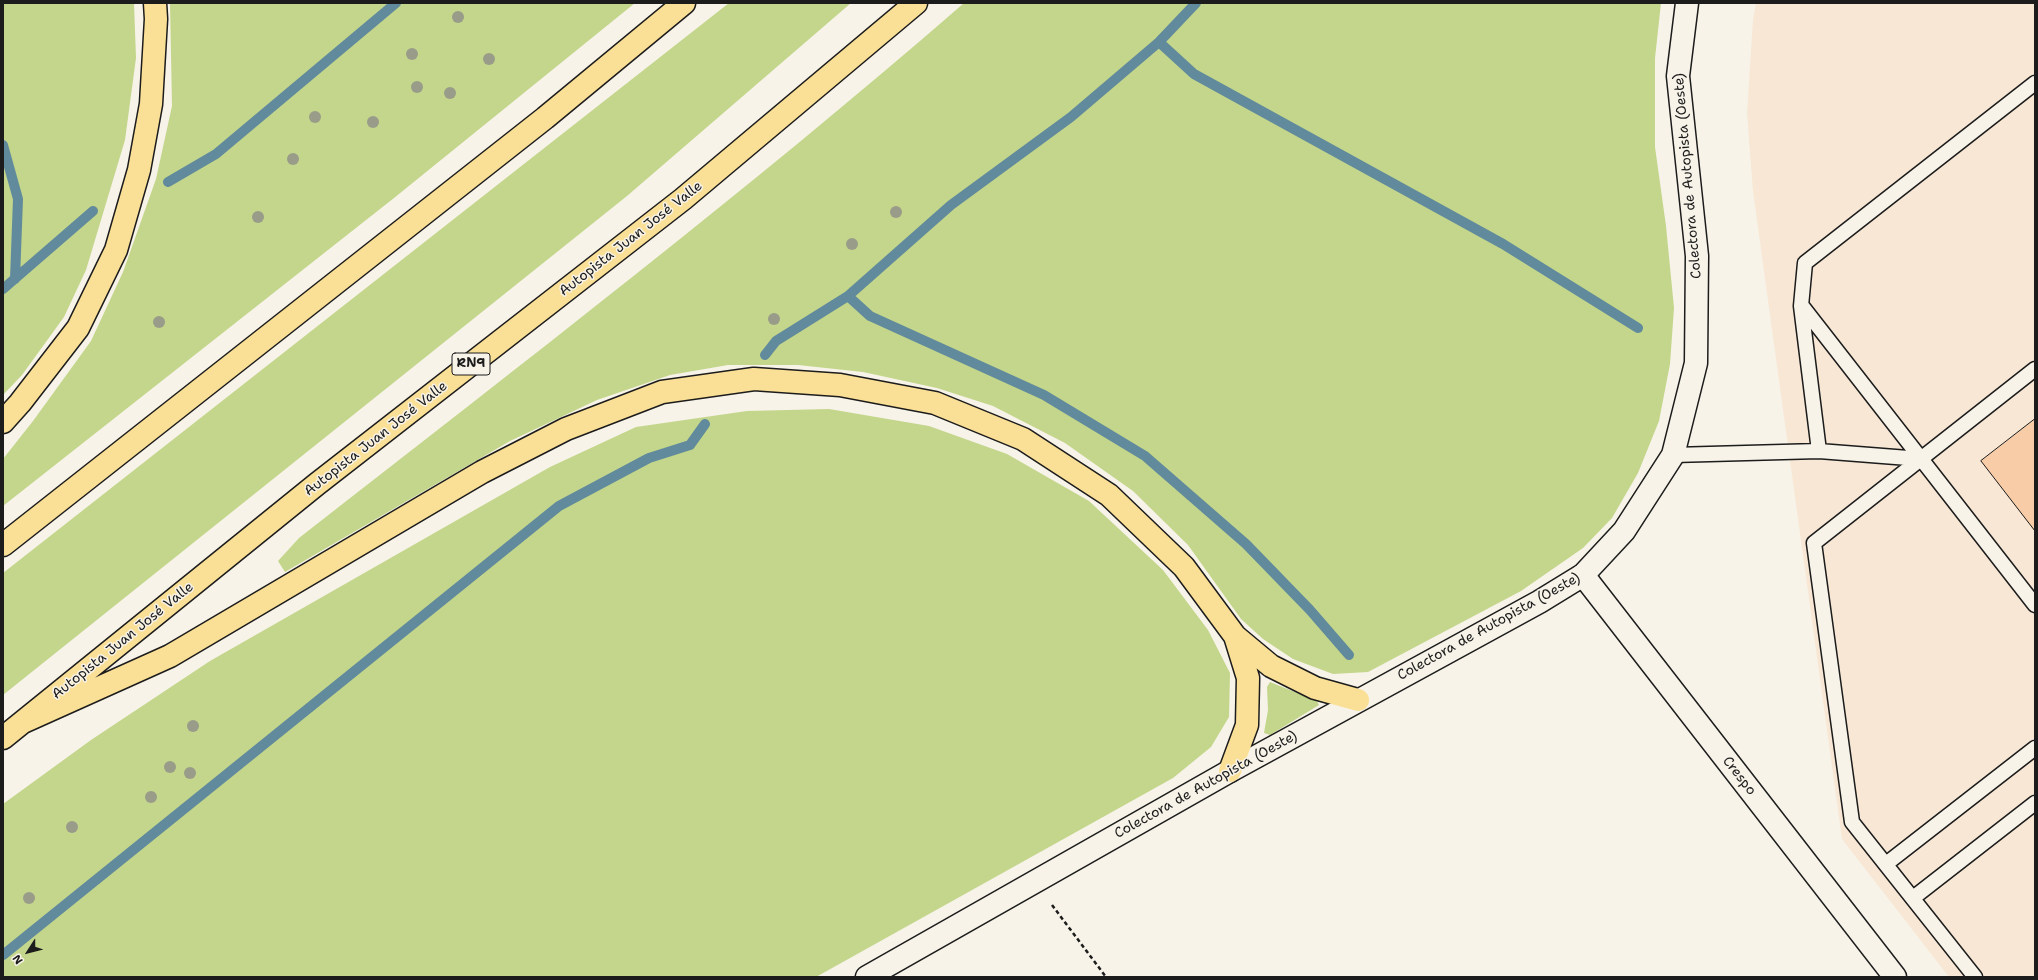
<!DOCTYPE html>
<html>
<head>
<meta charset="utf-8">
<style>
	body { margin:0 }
	#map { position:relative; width:2038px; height:980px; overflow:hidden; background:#f7f3e8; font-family:"Shantell Sans",sans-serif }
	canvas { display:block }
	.frame { position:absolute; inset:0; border:4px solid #1c1c1c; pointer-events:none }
	.north { position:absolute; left:8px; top:932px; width:40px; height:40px; -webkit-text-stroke:3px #f7f3e8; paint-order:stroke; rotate:234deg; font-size:11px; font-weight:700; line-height:16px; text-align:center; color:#1c1c1c }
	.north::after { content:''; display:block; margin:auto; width:14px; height:18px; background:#1c1c1c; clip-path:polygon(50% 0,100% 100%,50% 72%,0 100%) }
</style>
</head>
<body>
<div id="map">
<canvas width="2038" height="980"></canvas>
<div class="frame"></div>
<div class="north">N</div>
</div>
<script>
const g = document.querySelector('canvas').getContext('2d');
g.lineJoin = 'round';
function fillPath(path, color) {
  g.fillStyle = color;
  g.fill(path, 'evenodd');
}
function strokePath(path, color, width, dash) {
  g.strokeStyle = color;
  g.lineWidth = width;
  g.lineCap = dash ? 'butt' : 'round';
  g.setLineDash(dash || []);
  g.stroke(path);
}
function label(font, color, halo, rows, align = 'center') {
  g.font = font + ' "Shantell Sans",sans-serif';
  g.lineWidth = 3;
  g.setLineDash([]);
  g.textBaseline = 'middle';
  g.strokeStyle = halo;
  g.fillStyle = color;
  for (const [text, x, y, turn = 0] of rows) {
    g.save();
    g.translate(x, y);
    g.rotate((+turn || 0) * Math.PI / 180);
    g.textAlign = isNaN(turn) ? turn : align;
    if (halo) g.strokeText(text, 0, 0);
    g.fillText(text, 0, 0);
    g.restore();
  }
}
const built = new Path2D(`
	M1756 3H2035V977H1949L1842 839 1753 191 1747 113 1753 20Z`);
const green = new Path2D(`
	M3 3H134L136 58 125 140 86 270 64 317 22 375 3 395Z
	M170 3H635L394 198 3 506V459L33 421 91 341 123 272 156 179 172 106Z
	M729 3H851L627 196 3 695V573Z
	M964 3H1661L1655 58V147L1666 226 1674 308 1670 364 1659 421 1638 473 1612 518 1583 548 1521 591 1368 672 1333 674 1293 659 1263 639 1241 619 1188 545 1133 491 1065 443 993 406 937 388 863 372 798 365H728L670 375 597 400 510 441 285 572 278 561 299 538C523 363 749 190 964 3Z
	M829 409 929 426 1007 454 1089 501 1163 570 1208 630 1230 673 1229 717 1211 747 1173 778 816 977H3V804L91 740 210 661 550 467 636 427 747 411Z
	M1270 682 1317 701 1319 705 1270 735 1264 733 1268 710 1267 687Z`);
const stream = new Path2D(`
	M1159 42 1194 74 1503 244 1638 328
	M3 145 18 199 15 279
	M168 182 216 154 396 3
	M3 289 93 211
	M848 296 870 316 1044 395 1145 456 1246 544 1310 610 1349 655
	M765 355 776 341 848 296 951 205 1071 117 1159 42 1196 3
	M3 955 559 506 649 458 690 445 705 424`);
const building = new Path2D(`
	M2035 419V531L1981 461Z`);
const path = new Path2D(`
	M1052 905 1106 977`);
const lane = new Path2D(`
	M1802 306 2035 605
	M1819 451 1801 306 1805 263 2035 83
	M1673 455 1819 451 1921 459
	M1886 864 2035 748
	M1913 898 2035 803
	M1975 977 1852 822 1814 543 2035 369`);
const street = new Path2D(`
	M1583 575 1895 977`);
const secondary = new Path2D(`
	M867 977 1230 771 1539 602 1583 575 1624 531 1673 455 1696 363 1697 256 1678 76 1687 3`);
const highway = new Path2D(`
	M3 422 20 403 78 328 116 250 139 170 151 104 156 19 155 3
	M3 545 545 118 684 3
	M23 722 170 656 482 472 566 429 662 392 754 379 840 385 935 403 1023 439 1109 495 1184 567 1235 636 1271 666 1315 688 1358 700
	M3 738 317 484 683 199 916 3
	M1230 771 1247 725 1248 678 1235 636`);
const trees = [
	[458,17],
	[412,54],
	[489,59],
	[417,87],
	[450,93],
	[315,117],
	[373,122],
	[293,159],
	[896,212],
	[258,217],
	[852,244],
	[774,319],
	[159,322],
	[193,726],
	[170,767],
	[190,773],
	[151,797],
	[72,827],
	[29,898]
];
const shields = [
	[471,364,38]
];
const shieldNames = [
	["RN9",471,364]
];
const streetNames = [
	["Colectora de Autopista (Oeste)",1688,176,-95],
	["Autopista Juan José Valle",631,239,-38],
	["Autopista Juan José Valle",376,439,-38],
	["Colectora de Autopista (Oeste)",1489,627,-29],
	["Autopista Juan José Valle",123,641,-39],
	["Crespo",1739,776,52],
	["Colectora de Autopista (Oeste)",1206,785,-29]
];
fillPath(built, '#f7e7d4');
fillPath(green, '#c3d68b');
strokePath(stream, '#618a9c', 10);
fillPath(building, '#f7cca6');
strokePath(building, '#1c1c1c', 1);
strokePath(lane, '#1c1c1c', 17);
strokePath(street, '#1c1c1c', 25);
strokePath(secondary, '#1c1c1c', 25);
strokePath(highway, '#1c1c1c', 25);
strokePath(path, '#1c1c1c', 2.5, [4, 3]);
strokePath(lane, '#f7f3e8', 14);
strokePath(street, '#f7f3e8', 22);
strokePath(secondary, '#f7f3e8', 22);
strokePath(highway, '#fadf96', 22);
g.fillStyle = '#9a9c8a';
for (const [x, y] of trees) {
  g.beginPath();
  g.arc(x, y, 6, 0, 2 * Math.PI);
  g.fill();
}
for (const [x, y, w] of shields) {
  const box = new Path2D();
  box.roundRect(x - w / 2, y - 11, w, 22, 3);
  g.fillStyle = '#f7f3e8';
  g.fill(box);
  strokePath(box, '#1c1c1c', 1);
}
label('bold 13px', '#1c1c1c', null, shieldNames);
label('14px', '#1c1c1c', '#f7f3e8', streetNames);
</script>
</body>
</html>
